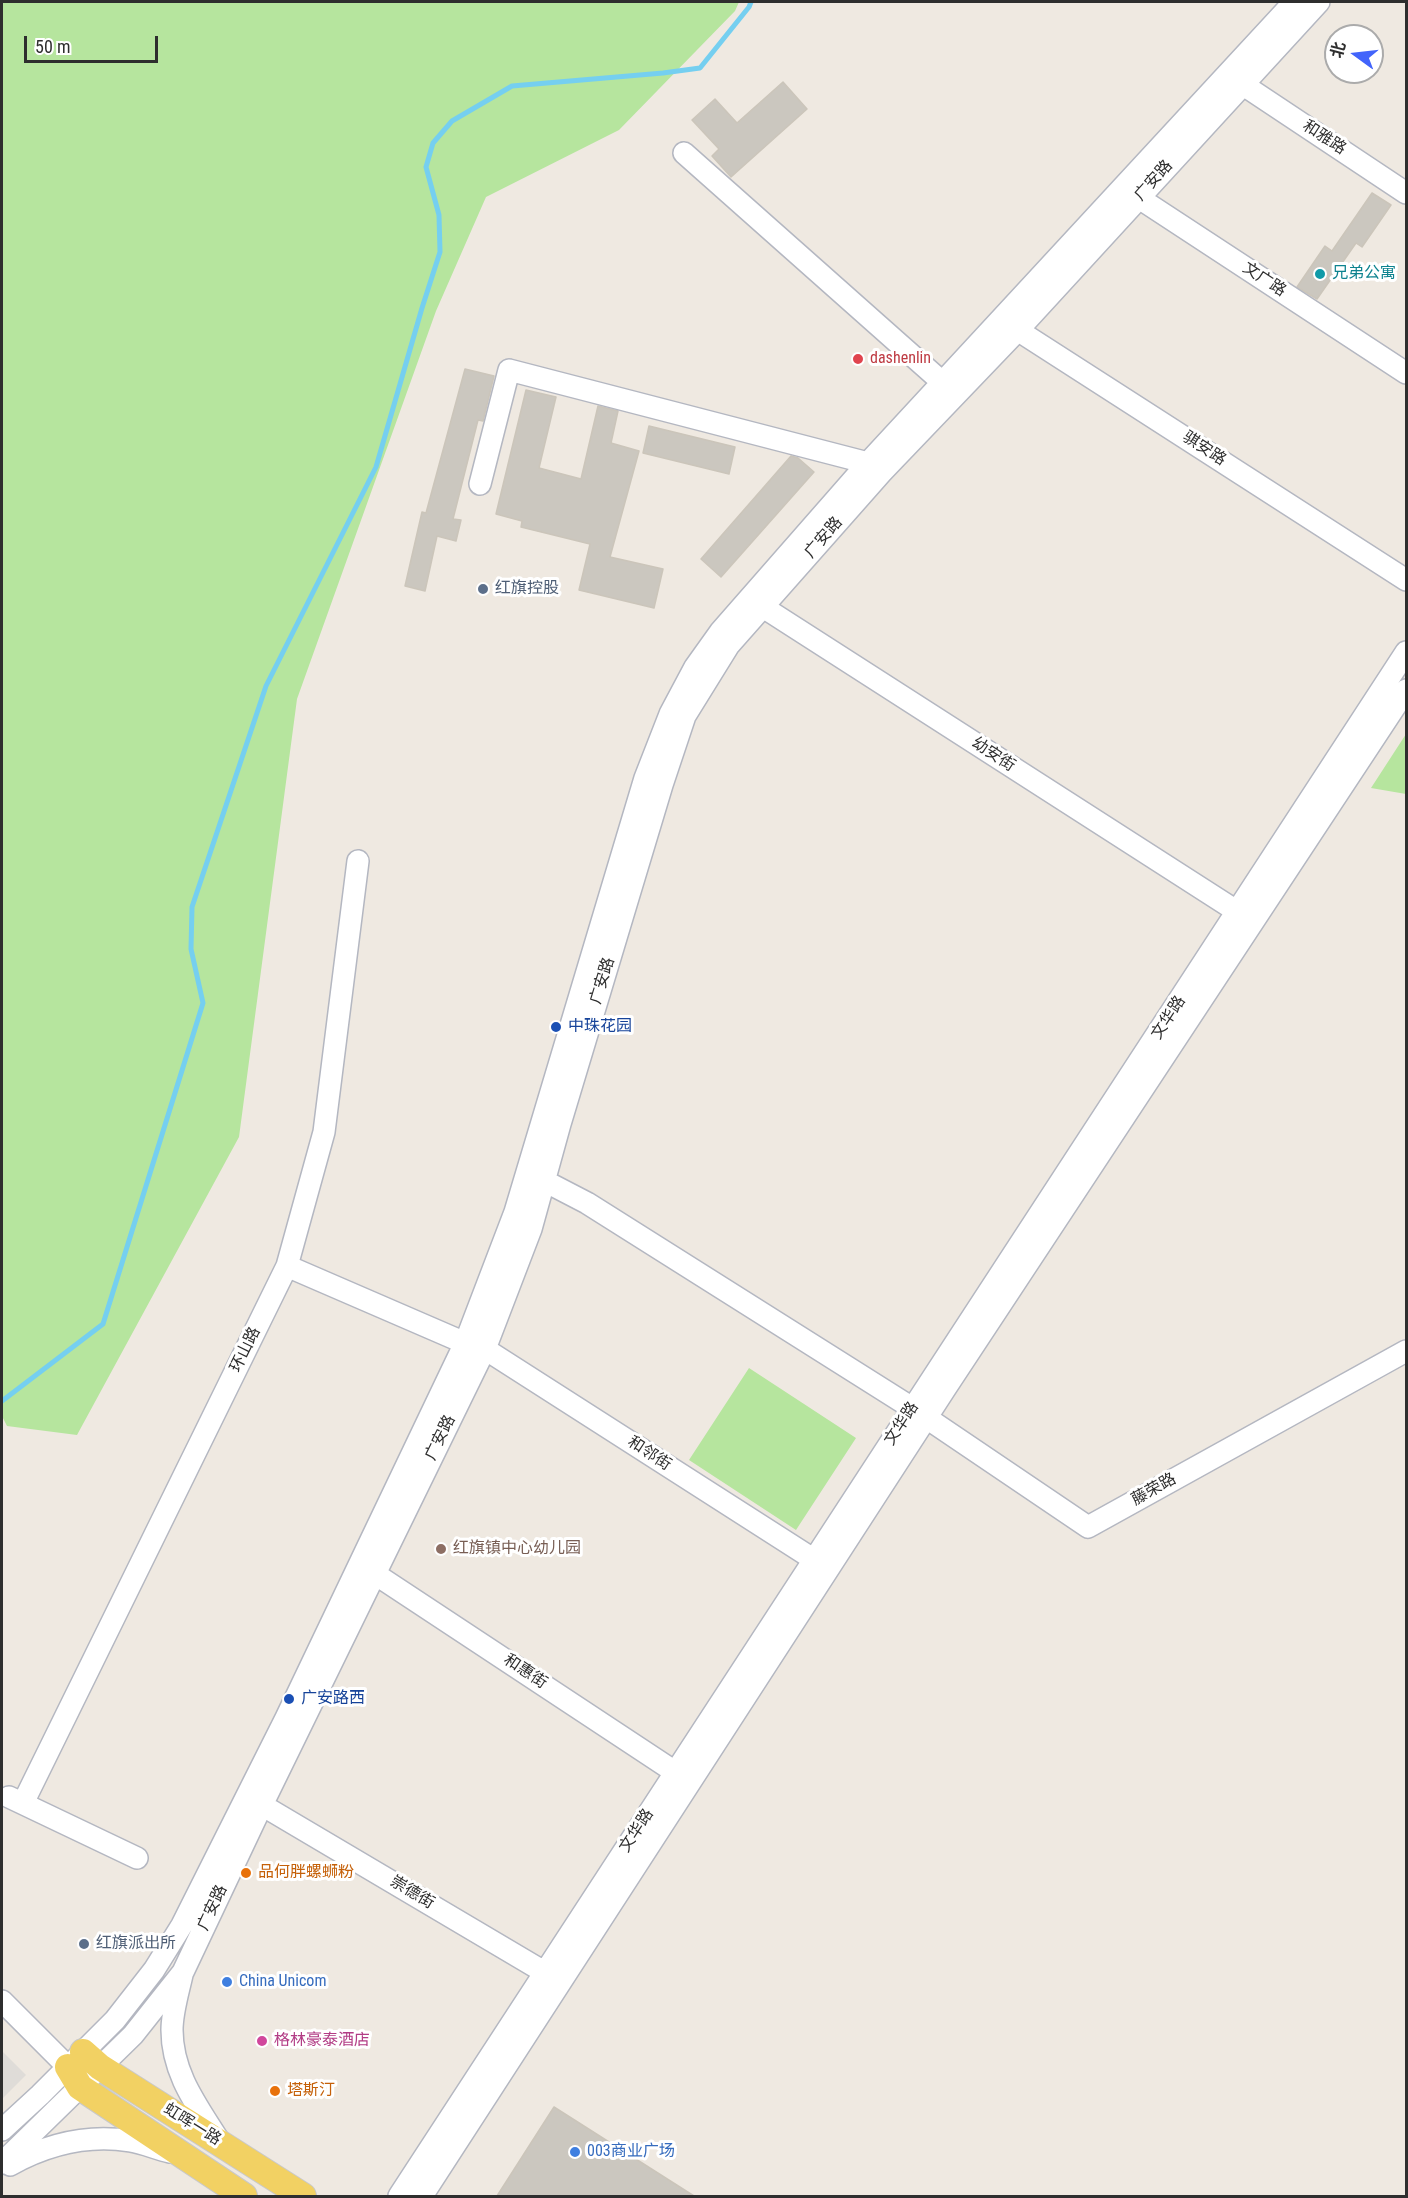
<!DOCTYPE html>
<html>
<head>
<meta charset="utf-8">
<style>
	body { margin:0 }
	#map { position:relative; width:1408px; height:2198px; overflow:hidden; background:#efe9e1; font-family:"Roboto Condensed","Noto Sans SC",sans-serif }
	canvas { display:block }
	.frame { position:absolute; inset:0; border:3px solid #2e2e2e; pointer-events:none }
	.north { position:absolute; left:1324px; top:24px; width:60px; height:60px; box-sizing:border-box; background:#fff; border:2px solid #ababab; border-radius:50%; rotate:285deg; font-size:16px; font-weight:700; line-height:24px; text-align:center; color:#2e2e2e }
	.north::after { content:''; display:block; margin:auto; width:21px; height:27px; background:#4264fb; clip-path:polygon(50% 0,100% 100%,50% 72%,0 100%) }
	.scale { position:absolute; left:24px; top:36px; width:134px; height:27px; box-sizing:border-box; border:3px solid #2e2e2e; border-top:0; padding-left:8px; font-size:18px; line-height:21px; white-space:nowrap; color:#2e2e2e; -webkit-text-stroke:4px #fff; paint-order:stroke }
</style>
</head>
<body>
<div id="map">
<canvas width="1408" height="2198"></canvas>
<div class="frame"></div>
<div class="north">北</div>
<div class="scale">50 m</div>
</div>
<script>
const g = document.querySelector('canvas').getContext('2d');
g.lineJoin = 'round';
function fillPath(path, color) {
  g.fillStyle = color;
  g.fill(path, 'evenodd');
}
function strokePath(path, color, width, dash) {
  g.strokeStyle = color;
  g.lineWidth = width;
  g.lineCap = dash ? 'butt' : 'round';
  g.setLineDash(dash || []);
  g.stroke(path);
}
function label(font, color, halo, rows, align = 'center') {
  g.font = font + ' "Roboto Condensed","Noto Sans SC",sans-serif';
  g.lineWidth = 6;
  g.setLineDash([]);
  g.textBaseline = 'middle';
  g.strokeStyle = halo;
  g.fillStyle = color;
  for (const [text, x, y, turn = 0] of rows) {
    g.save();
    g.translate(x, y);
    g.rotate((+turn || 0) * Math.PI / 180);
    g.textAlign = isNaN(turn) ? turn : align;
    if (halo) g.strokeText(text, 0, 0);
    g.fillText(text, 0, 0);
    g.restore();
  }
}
const green = new Path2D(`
	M2 2H739L735 11 619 130 486 197 436 311 297 699 239 1137 77 1435 7 1426 2 1416Z
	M1406 734V794L1371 788Z
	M749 1368 856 1438 796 1530 689 1460Z`);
const plaza = new Path2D(`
	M2 2051 26 2075 2 2099Z`);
const stream = new Path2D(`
	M2 1401 103 1324 203 1003 191 949 192 907 266 686 376 467 422 308 440 252 439 215 426 167 433 143 452 121 512 86 663 73 700 68 749 7 751 2`);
const building = new Path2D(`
	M783 82 807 109 731 177 712 156 719 149 692 120 715 99 737 123Z
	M1372 193 1391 205 1362 247 1356 243 1317 299 1297 287 1325 246 1332 251Z
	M465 369 494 376 483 421 478 420 453 519 461 520 456 541 437 536 425 591 405 586 422 512 426 513Z
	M526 390 556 397 539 468 581 479 598 406 618 411 611 443 639 451 610 557 663 569 654 608 579 590 590 544 521 527 522 521 496 514Z
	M649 426 735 447 729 474 643 453Z
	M791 456 798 458 814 472 721 577 701 559Z
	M554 2107 694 2196H497Z`);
const minor = new Path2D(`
	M1233 76 1242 84 1406 193
	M684 153 942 382
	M1129 189 1139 198 1406 373
	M1008 324 1406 580
	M480 484 509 370 868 463 878 470
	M752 600 1238 912 1240 924
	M533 1175 587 1203 912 1408 1088 1527 1406 1351
	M287 1266 465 1343 485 1349 813 1559
	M363 1566 675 1772
	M9 1797 137 1858
	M250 1798 556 1979
	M23 1803 287 1266 324 1132 358 861
	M182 1975C178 1993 172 2012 172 2030 172 2075 199 2108 221 2144
	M2 2001 68 2067
	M2 2130 40 2095 115 2020 154 1970 182 1925 286 1718 465 1343 515 1212 645 778 670 714 695 667 720 632 868 463 1294 2
	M2 2163 133 2035 183 1972 262 1805 485 1349 531 1229 560 1124 662 785 685 716 729 645 881 473 1018 330 1319 2
	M10 2165C48 2144 87 2134 130 2141 143 2143 157 2149 170 2152
	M399 2196 1406 652
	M422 2196 945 1389 1406 690`);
const major = new Path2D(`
	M83 2052 100 2067 303 2196
	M68 2067 80 2087 244 2196`);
const markers = [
	[1320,274,6,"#0f9aa8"],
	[858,359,6,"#e0444e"],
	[483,589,6,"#5c6f8a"],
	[556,1027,6,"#1a4fb4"],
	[441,1549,6,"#8d6e63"],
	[289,1699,6,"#1a4fb4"],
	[246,1873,6,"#e8710a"],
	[84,1944,6,"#5c6f8a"],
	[227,1982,6,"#3f7fe0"],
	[262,2041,6,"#d1479c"],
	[275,2091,6,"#e8710a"],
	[575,2152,6,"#3f7fe0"]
];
const streetNames = [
	["和雅路",1324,138,33],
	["广安路",1154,181,-48],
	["文广路",1264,280,33],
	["骐安路",1204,449,33],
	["广安路",824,538,-49],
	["幼安街",993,755,33],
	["广安路",603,981,-73],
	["文华路",1169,1018,-57],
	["环山路",246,1350,-64],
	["文华路",902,1424,-57],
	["广安路",441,1438,-64],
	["和邻街",649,1454,33],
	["藤荣路",1154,1490,-29],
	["和惠街",525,1672,34],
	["文华路",637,1831,-57],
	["崇德街",412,1893,31],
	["广安路",213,1908,-65],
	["虹晖一路",192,2125,32]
];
const cultureNames = [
	["兄弟公寓",1332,274]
];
const healthNames = [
	["dashenlin",870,359]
];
const serviceNames = [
	["红旗控股",495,589],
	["红旗派出所",96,1944]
];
const transitNames = [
	["中珠花园",568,1027],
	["广安路西",301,1699]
];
const educationNames = [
	["红旗镇中心幼儿园",453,1549]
];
const foodNames = [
	["品何胖螺蛳粉",258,1873],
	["塔斯汀",287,2091]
];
const shopNames = [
	["China Unicom",239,1982],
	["003商业广场",587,2152]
];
const hotelNames = [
	["格林豪泰酒店",274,2041]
];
fillPath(green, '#b6e59e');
fillPath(plaza, '#dfdcd8');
strokePath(stream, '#75cff0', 5);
fillPath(building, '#cbc7bf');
strokePath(building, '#cbc5ba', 1.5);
strokePath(minor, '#b4b7c1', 24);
strokePath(major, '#c9c9c9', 28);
strokePath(minor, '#fff', 21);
strokePath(major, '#f2d163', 26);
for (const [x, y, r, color] of markers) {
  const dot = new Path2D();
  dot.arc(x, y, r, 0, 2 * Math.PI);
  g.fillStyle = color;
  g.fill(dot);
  strokePath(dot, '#fff', 2);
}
label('16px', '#2e2e2e', '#fff', streetNames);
label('16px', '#0d838f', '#fff', cultureNames, 'left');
label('16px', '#be3a42', '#fff', healthNames, 'left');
label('16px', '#4e5e75', '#fff', serviceNames, 'left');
label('16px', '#164399', '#fff', transitNames, 'left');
label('16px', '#785e54', '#fff', educationNames, 'left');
label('16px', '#c56008', '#fff', foodNames, 'left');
label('16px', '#366cbe', '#fff', shopNames, 'left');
label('16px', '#b23c85', '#fff', hotelNames, 'left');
</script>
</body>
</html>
